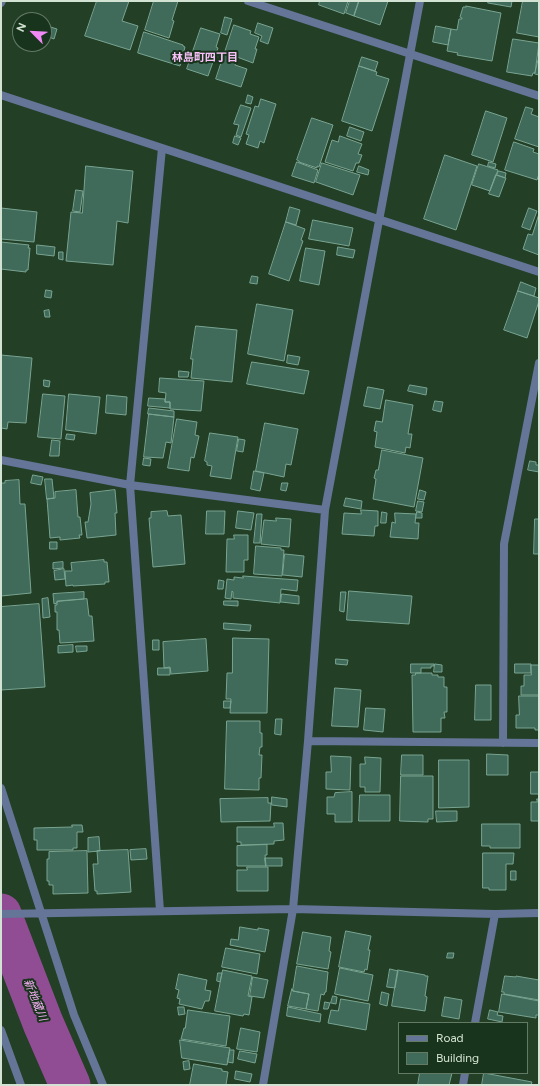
<!DOCTYPE html>
<html>
<head>
<meta charset="utf-8">
<style>
	body { margin:0 }
	#map { position:relative; width:540px; height:1086px; overflow:hidden; background:#233f26; font-family:Figtree,sans-serif }
	canvas { display:block }
	.frame { position:absolute; inset:0; border:2px solid #d3e3d3; pointer-events:none }
	.legend { position:absolute; left:398px; top:1022px; width:130px; height:52px; box-sizing:border-box; background:#19341c; border:1px solid #637a65; margin:0; padding:5px 7px; list-style:none; font-size:12px; color:#d3e3d3 }
	.legend li { display:flex; align-items:center; gap:8px; height:20px }
	.legend b { width:20px; border:1px solid #637a65 }
	.north { position:absolute; left:12px; top:12px; width:40px; height:40px; box-sizing:border-box; background:#19341c; border:1px solid #637a65; border-radius:50%; rotate:294deg; font-size:11px; font-weight:700; line-height:16px; text-align:center; color:#d3e3d3 }
	.north::after { content:''; display:block; margin:auto; width:14px; height:18px; background:#f18af4; clip-path:polygon(50% 0,100% 100%,50% 72%,0 100%) }
</style>
</head>
<body>
<div id="map">
<canvas width="540" height="1086"></canvas>
<div class="frame"></div>
<ul class="legend">
<li><b style="height:5px;background:#657598"></b>Road</li>
<li><b style="height:11px;background:#406a59"></b>Building</li>
</ul>
<div class="north">N</div>
</div>
<script>
const g = document.querySelector('canvas').getContext('2d');
g.lineJoin = 'round';
function strokePath(path, color, width, dash) {
  g.strokeStyle = color;
  g.lineWidth = width;
  g.lineCap = dash ? 'butt' : 'round';
  g.setLineDash(dash || []);
  g.stroke(path);
}
function fillPath(path, color) {
  g.fillStyle = color;
  g.fill(path, 'evenodd');
}
function label(font, color, halo, rows, align = 'center') {
  g.font = font + ' Figtree,"Noto Sans JP",sans-serif';
  g.lineWidth = 4;
  g.setLineDash([]);
  g.textBaseline = 'middle';
  g.strokeStyle = halo;
  g.fillStyle = color;
  for (const [text, x, y, turn = 0] of rows) {
    g.save();
    g.translate(x, y);
    g.rotate((+turn || 0) * Math.PI / 180);
    g.textAlign = isNaN(turn) ? turn : align;
    if (halo) g.strokeText(text, 0, 0);
    g.fillText(text, 0, 0);
    g.restore();
  }
}
const river = new Path2D(`
	M1 914 43 1023 70 1085`);
const building = new Path2D(`
	M97 1H129L122 21 138 26 130 50 85 36Z
	M154 1H178L172 20 174 21 169 38 145 30Z
	M320 1H348L344 14 319 5Z
	M350 1H359L354 16 346 13Z
	M359 1H388L380 25 354 16Z
	M489 1H512L511 7 488 3Z
	M523 1H539V37L517 33Z
	M466 6 501 13 492 61 457 55 458 53 447 51 451 29 457 30 459 19H462V18L460 17 463 7H466Z
	M225 17 232 19 227 35 221 33Z
	M258 23 273 28 268 44 260 41 262 36 255 33Z
	M44 25 57 29 54 39 44 35Z
	M234 25 251 31 250 34 259 37 255 49H257L253 63 237 57 235 65 247 69 241 87 216 79Z
	M436 26 451 29 448 45 433 42Z
	M201 28 220 34 216 47 218 48 208 76 187 69Z
	M144 32 183 45V46L185 47 180 66 138 53Z
	M513 39 539 43 535 73H533L532 76 507 72Z
	M539 56V75L535 74Z
	M362 57 378 62 375 71 359 66Z
	M359 66 377 72 376 75 389 79 372 131 342 121Z
	M248 95 253 97 251 104 246 103Z
	M261 99 276 104 264 143 260 141 258 148 246 144 249 135 246 134 255 106 258 107Z
	M241 105 251 108 241 137 236 135 239 125 234 124Z
	M526 107 533 109 531 114 539 117V147L515 139Z
	M486 111 507 118 493 162 472 155Z
	M312 118 333 125 319 167 317 166V168L299 162V161L297 160Z
	M350 127 364 132 361 141 347 136Z
	M235 136 241 138 238 145 233 143Z
	M340 136 362 144 358 154 362 155 359 163H356L353 171 325 162 332 140 338 142Z
	M514 142 534 149 533 152 539 154V174L537 180 505 170Z
	M445 155 477 166 456 230 424 219Z
	M297 162 318 170 314 183 292 176Z
	M489 162 496 164 495 168 488 166Z
	M322 163 360 175 353 195 316 182Z
	M479 164 498 170 490 191 472 185Z
	M86 166 133 171 128 223 117 221 113 265 66 261 71 212 82 213Z
	M359 166 369 170 368 175 357 172Z
	M499 171 506 173 505 178 497 175Z
	M496 175 506 178 499 197 489 194Z
	M76 190 83 191 80 212 73 211Z
	M290 207 300 210 296 225 286 222Z
	M1 208 37 212 34 242 1 239Z
	M529 208 537 211 530 230 522 227Z
	M539 214V255L523 249 528 234 532 235Z
	M313 220 353 228 349 246 309 239Z
	M286 222 305 229 301 240 303 241 289 281 269 274Z
	M1 242 29 245 28 248H30L28 270H26V272L1 269Z
	M37 245 55 247 54 256 37 254Z
	M338 247 355 250 353 258 337 255Z
	M306 248 325 251 319 285 300 281Z
	M59 252H63V260L59 259Z
	M252 276 258 277 257 284 250 283Z
	M521 282 536 288 534 296 518 291Z
	M46 290 52 291 51 298 45 297Z
	M518 291 539 298V301L527 338 504 330Z
	M257 304 293 310 284 361 248 354Z
	M49 310 50 317H45L44 311Z
	M196 326 237 330 232 382 191 378 193 359H191Z
	M1 355 32 358 26 423 8 422 7 429 1 428Z
	M288 355 300 357 298 365 287 363Z
	M252 362 309 371 304 394 247 384Z
	M179 371 189 372 188 377H179Z
	M160 378 204 381 201 411 170 409V402H165L166 393 159 392Z
	M44 380 50 381 49 387 44 386Z
	M410 385 427 388 426 395 408 391Z
	M368 387 384 390 380 409 364 406Z
	M43 394 65 396 61 439 38 437Z
	M69 394 100 397 96 434 66 430Z
	M107 395 127 397 126 415 106 413Z
	M149 398 165 399V402H170V408L148 406Z
	M386 400 413 405 408 434H412L410 448 406 447 405 453 375 447 377 432 374 431 376 421 382 422Z
	M435 401 443 402 441 412 433 410Z
	M149 408 174 411V417L148 414Z
	M149 414 174 417 171 443 166 442 163 458 144 457Z
	M177 419 197 422 195 435 199 436 194 458 191 457 189 471 168 468Z
	M265 423 298 429 291 465 286 464 284 477 256 471Z
	M210 433 238 437 231 479 210 476 212 466 207 465V462L205 461Z
	M67 434 75 435 74 440 66 439Z
	M239 439 245 440 243 452 237 451Z
	M52 440 60 441 59 456H50Z
	M382 450 423 458 414 507 373 499 376 479 374 478 376 470H378Z
	M144 458 151 459 150 466 143 465Z
	M530 461 536 462V465H539V472L528 470Z
	M254 471 264 473 260 491 251 489Z
	M33 475 43 477 41 485 31 483Z
	M45 479H52L54 498 47 499Z
	M19 480 20 504H25L31 593 1 596V483H5V481Z
	M282 483H288L286 491 281 490Z
	M76 490 78 517H80L82 535H79L80 538 60 540V537L50 538 47 499 55 498V492Z
	M115 490 117 513H115L116 535 87 538 85 522H88L91 504 90 493Z
	M420 490 426 492 424 500 418 499Z
	M346 498 362 501 361 509 344 506Z
	M418 501 424 502 422 512 416 511Z
	M361 510 378 511V526H375L374 536 342 534 344 513 361 514Z
	M167 511 168 516 181 515 185 564 153 567 149 518H151V512Z
	M207 511H225L224 534H206Z
	M238 511 254 513 251 530 236 528Z
	M382 512 387 513 386 523H381Z
	M417 512 422 513V518H416Z
	M395 513 416 514 415 523H419L418 539 390 537 392 522 395 523Z
	M257 514H262L260 543H254Z
	M276 518 291 519 289 547 261 544 264 520 276 521Z
	M535 519H539V554H534Z
	M234 535H248V560H244V572H226L227 539H234Z
	M50 542H57V549H50Z
	M256 546 281 548V550H284L282 576 254 574Z
	M285 554 304 556 302 577 283 575Z
	M104 560V562H107L109 582H105V584L73 586V585L66 586 65 571H72L71 563Z
	M63 562V568L53 569V563Z
	M64 569 65 579 55 580 54 571Z
	M243 576 298 580 297 591 281 589 280 603 233 598V592L232 591 231 599 225 598 227 579 234 580V577L243 578Z
	M219 580 224 581 223 589H218Z
	M349 591 412 596 409 624 347 620Z
	M84 592V599L57 601V603L54 604 53 594Z
	M341 592H346L344 612 340 611Z
	M282 594 299 596V604L281 602Z
	M48 598 50 617 43 618 42 599Z
	M87 599 89 616H92L94 641 60 643 59 630H57V612H55V605H57V602Z
	M224 601H238V606L224 605Z
	M39 604 45 687 1 690V607Z
	M224 623 251 625 250 631 224 629Z
	M233 638 269 639 267 713H230L231 699H226L227 673H232Z
	M206 639 208 671 171 674 170 667 164 668 163 642Z
	M153 640H159V650H153Z
	M73 645V652L58 653V646Z
	M76 646H87V651L77 652Z
	M336 659 348 660 347 665 336 664Z
	M411 664H434V666H431V668H421V673H411Z
	M435 664 442 665V672H434Z
	M515 664H531V673H515Z
	M531 665H539V695H521V686H524V675H531Z
	M158 668H170V675H158Z
	M416 673H432V675H438V677H444V687H447V712H444L445 718H441V732H413L412 675H415Z
	M476 685H491V720H475Z
	M335 688 361 690 358 727 332 726Z
	M519 696H539V730H535V728H516V715H519Z
	M224 701H231L230 708H224Z
	M366 708 385 709 383 732 364 730Z
	M276 719H282L281 735 275 734Z
	M227 721H260V733H262V747H260L259 755H262L261 778H259V790L225 789Z
	M487 754 508 755V775H487Z
	M402 755H423V775H401Z
	M331 756 351 757 350 790 326 789V772H331Z
	M365 757 381 758 380 792H365V787H360V764H365Z
	M439 760H469V807L439 808Z
	M531 772H539V794H531Z
	M401 776H433V819H428V822L400 821Z
	M352 792V822H335V814H327V797H334L335 793Z
	M360 795H390V821H359Z
	M272 797 287 799V807L272 805Z
	M268 798V803H271L270 821 221 822 220 799Z
	M537 799H539V821H531V802H537Z
	M436 811H457V821L437 822Z
	M274 823H283L284 840 274 841V844L241 845V842H237V827H274Z
	M482 824H520V848H490V846H482Z
	M72 825H82L83 832H77V848H73V850H37V840H34V828L72 827Z
	M99 837 100 851 88 852V838Z
	M267 845V855H265L266 866H237V846Z
	M146 849 147 859 131 860 130 850Z
	M128 850 131 892 97 894V891H95L93 864H98L97 851Z
	M87 851 88 893 53 894V885H49V881H47V859H49V852Z
	M483 853H514L513 864H506V890H489V888H483Z
	M265 858H282V866H266Z
	M247 867H268V891H237V870H247Z
	M511 871H516V880H511Z
	M240 927 258 930V928L269 930 265 952 230 945 231 939 238 940Z
	M346 931 371 936 368 950H370L367 970 365 969 364 972 339 967Z
	M303 932 331 937 329 951 331 952 328 969 297 964Z
	M226 948 260 954 257 974 222 967Z
	M448 953H454L453 958H447Z
	M297 966 328 972 326 992H325L324 995 321 994 318 1011 306 1009 309 994 293 991Z
	M340 968 373 975 368 1001 335 994Z
	M390 969 398 971 395 988 387 987Z
	M223 970 252 976 248 996 252 997 249 1015 244 1014 243 1016 215 1011Z
	M398 970 425 975V976H428L425 996 427 997 425 1011 392 1006Z
	M218 973H222L220 982 217 981Z
	M179 974 207 980 205 990 211 991 209 1001H205L202 1009 179 1004 180 999 177 998 179 990 176 989Z
	M505 976 516 977V976L539 980V1000L504 994V992H502Z
	M253 977 268 980 264 998 250 996Z
	M292 989 293 991 309 994 306 1009 288 1006Z
	M382 992 389 994 387 1006 380 1004Z
	M502 994 539 1001V1015H536V1018L499 1012Z
	M333 996 337 997 336 1004 331 1003Z
	M445 997 462 1000 459 1019 442 1016Z
	M341 999 370 1004 366 1030 328 1023 331 1010 338 1011Z
	M325 1002 330 1003 328 1009H324Z
	M178 1007H184L185 1014 179 1015Z
	M288 1007 321 1014 320 1022 287 1016Z
	M188 1010 230 1016 226 1046 181 1039 184 1028H185Z
	M490 1010 498 1012 497 1015 503 1016 502 1022 488 1019Z
	M241 1028 260 1032 257 1052 237 1049Z
	M180 1040 230 1048 227 1065 182 1058Z
	M230 1050H234L233 1063 228 1062Z
	M240 1051 257 1054 255 1063 238 1059Z
	M189 1061 190 1069 184 1070 183 1062Z
	M194 1064 222 1069V1071L228 1072 226 1085H190Z
	M236 1071 252 1074 250 1082 235 1079Z
	M420 1073H452L449 1085H418Z
	M484 1073 532 1082 531 1085H482Z`);
const minor = new Path2D(`
	M248 1 539 96
	M1 3 2 1
	M1 95 539 272
	M1 460 130 485 325 510
	M308 741 539 743
	M503 743 504 544 539 363
	M1 788 74 1015 103 1085
	M160 911 130 485 162 148
	M1 914 293 909 495 914 539 913
	M475 1023 495 914
	M1 1030 21 1085
	M263 1085 293 909 308 741 325 510 420 1
	M463 1085 465 1073`);
const neighbourhoodNames = [
	["林島町四丁目",205,58]
];
const waterNames = [
	["新地蔵川",35,1000,68]
];
strokePath(river, '#914d93', 41);
fillPath(building, '#406a59');
strokePath(building, '#79a492', 1);
strokePath(minor, '#657598', 8);
label('bold 11px', '#fcc2fc', '#19341c', neighbourhoodNames);
label('italic 11px', '#fdb3fd', '#19341c', waterNames);
</script>
</body>
</html>
